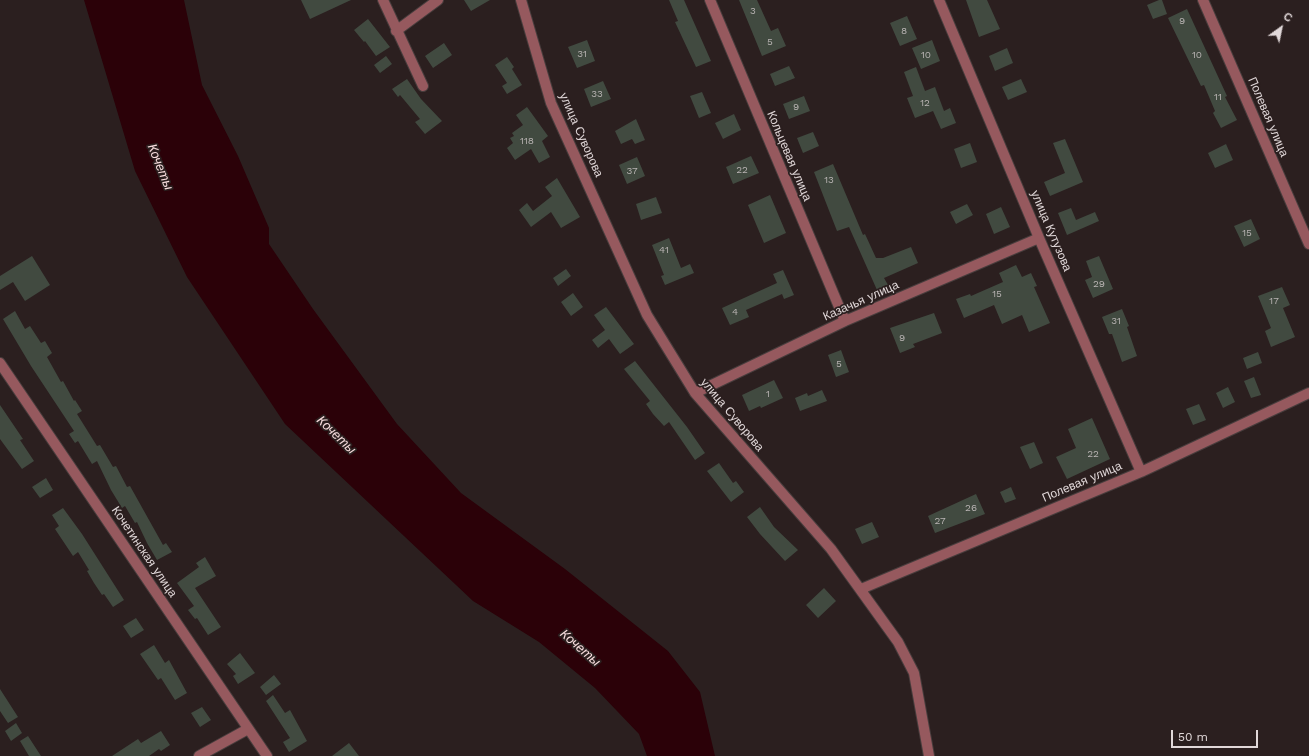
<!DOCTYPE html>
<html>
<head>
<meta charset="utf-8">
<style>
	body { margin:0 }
	#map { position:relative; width:1309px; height:756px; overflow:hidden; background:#2b1f1f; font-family:"Work Sans",sans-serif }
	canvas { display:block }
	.north { position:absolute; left:1261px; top:8px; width:40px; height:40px; -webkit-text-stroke:3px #2b1f1f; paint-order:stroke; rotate:33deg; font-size:11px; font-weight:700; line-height:16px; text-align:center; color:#e1d8d9 }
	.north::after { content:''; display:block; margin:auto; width:14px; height:18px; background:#e1d8d9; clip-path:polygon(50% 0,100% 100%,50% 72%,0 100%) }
	.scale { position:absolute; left:1171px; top:730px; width:87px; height:18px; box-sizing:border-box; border:2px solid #e1d8d9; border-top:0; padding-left:5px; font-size:12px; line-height:14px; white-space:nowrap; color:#e1d8d9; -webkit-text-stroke:3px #2b1f1f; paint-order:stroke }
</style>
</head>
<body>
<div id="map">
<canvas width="1309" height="756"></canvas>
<div class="north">С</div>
<div class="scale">50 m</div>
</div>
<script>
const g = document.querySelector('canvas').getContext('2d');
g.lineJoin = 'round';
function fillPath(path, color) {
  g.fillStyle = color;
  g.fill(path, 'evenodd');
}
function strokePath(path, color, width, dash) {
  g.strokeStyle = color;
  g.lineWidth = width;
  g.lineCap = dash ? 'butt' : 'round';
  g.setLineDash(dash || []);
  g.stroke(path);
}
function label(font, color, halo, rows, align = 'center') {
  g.font = font + ' "Work Sans",sans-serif';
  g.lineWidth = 3.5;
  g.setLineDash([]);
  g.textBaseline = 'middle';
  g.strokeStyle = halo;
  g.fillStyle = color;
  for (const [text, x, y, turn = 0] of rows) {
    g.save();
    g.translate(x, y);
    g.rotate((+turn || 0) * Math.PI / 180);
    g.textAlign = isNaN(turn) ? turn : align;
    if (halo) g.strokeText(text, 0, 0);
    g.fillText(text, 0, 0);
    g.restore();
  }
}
const water = new Path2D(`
	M84 0H184L202 85 238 156 269 228V244L313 309 397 424 461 493 565 569 668 651 700 692 715 756H647L639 734 595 688 539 642 473 601 285 424 187 277 135 171Z`);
const building = new Path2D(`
	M301 0H351L310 19Z
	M464 0H490L471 11Z
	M669 0H684L711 61 696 67 675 22 678 21Z
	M739 0H757L771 31 778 28 786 46 762 56Z
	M966 0H987L1000 29 979 37Z
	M1159 0H1162L1167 14 1153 19 1147 5Z
	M1187 9 1227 96 1225 97 1237 120 1221 128 1213 113 1215 111 1204 85 1201 86 1168 18Z
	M907 16 917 39 900 46 890 23Z
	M368 19 390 47 376 56 365 41 364 42 354 30Z
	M587 40 595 61 577 68 568 47Z
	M932 40 940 61 921 69 912 48Z
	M444 43 452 55 433 68 425 56Z
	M1007 48 1013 63 995 71 989 56Z
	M386 56 392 64 380 73 374 65Z
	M507 57 514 67 512 69 522 85 507 94 502 86 507 83 495 65Z
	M789 66 795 78 775 86 770 74Z
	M916 67 925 91 935 87 944 111 950 108 956 123 941 129 933 111 915 118 907 98 913 96 904 72Z
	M407 79 421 99 442 121 425 134 415 122 420 119 400 95 398 97 392 89Z
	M1021 79 1027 92 1008 100 1002 87Z
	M603 81 611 99 591 107 584 89Z
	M702 92 711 113 699 118 690 96Z
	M804 96 810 111 789 119 783 104Z
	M527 107 548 136 542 141 550 157 539 163 531 149 515 160 507 148 513 143 510 138 514 136 512 133 523 125 516 115Z
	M734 114 741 130 723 139 715 123Z
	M636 119 645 140 635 144 632 139 621 144 615 131Z
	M813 132 819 146 803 153 797 138Z
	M1065 139 1083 182 1050 196 1044 182 1065 173 1053 143Z
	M970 143 977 162 961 168 954 149Z
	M1226 144 1233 160 1215 168 1208 153Z
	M751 156 759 173 733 184 726 167Z
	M637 157 645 176 627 184 619 165Z
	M833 164 863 235 865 234 876 258H883L911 247 918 263 884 278 888 285 877 290 849 227 837 231 814 172Z
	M557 178 580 217 561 228 551 212 531 227 519 210 527 203 533 211 552 196 545 187Z
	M770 195 786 233 764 243 748 205Z
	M656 197 662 213 641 220 636 204Z
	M967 204 973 215 956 224 950 212Z
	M1001 207 1010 227 994 234 986 214Z
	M1071 208 1076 220 1095 212 1099 221 1067 235 1058 213Z
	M1251 219 1260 239 1244 247 1234 226Z
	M669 238 681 268 690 264 694 273 665 285 661 276 664 275 652 245Z
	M32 256 50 285 25 301 13 282 0 290V276Z
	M1099 256 1113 289 1093 298 1085 280 1092 277 1086 261Z
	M1016 265 1022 277 1031 273 1037 286 1034 287 1050 323 1029 332 1022 315 1002 324 994 305 964 318 956 299 970 294 971 296 1003 282 999 273Z
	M566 269 571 276 558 286 553 278Z
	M783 270 794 295 784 299 782 294 746 310 749 317 730 325 722 308 777 283 773 274Z
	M1282 287 1290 305 1283 308 1295 337 1271 347 1265 331 1271 328 1258 296Z
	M573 293 583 307 571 316 561 302Z
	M606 307 634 344 620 354 609 339 598 348 592 340 605 330 594 315Z
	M1122 309 1129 326 1127 327 1137 356 1122 362 1112 334H1109L1102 317Z
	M15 311 25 329 30 326 41 343 45 341 52 353 47 357 61 382 63 381 74 401 75 400 82 411 77 414 97 446 100 445 113 467 116 466 127 487 130 486 163 545 166 543 172 552 157 560 147 543 137 522 135 523 125 506 122 508 111 490 97 461 92 464 78 441 75 443 69 434 74 431 31 366 3 319Z
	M934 313 942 333 913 344 915 347 900 353 890 328Z
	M841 350 849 372 836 377 828 355Z
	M1258 352 1262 363 1247 369 1243 358Z
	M635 361 687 427 705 453 695 460 669 422 664 426 653 414 646 404 650 401 624 369Z
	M1254 377 1261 395 1251 398 1244 381Z
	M774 380 783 398 761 408 760 406 749 411 742 395Z
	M1228 387 1235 402 1223 408 1216 393Z
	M822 390 827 401 800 411 795 398 807 393 808 396Z
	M1199 404 1206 420 1193 425 1186 409Z
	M0 405 23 439 20 440 34 461 22 469 0 439Z
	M1092 418 1110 459 1067 479 1056 457 1076 448 1068 429Z
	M1034 442 1043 463 1030 469 1020 447Z
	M719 463 733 483 736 481 744 492 731 502 707 471Z
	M46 478 53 490 40 498 32 487Z
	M1011 487 1016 499 1005 503 1000 492Z
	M976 494 985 514 935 533 928 516Z
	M760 507 774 527 798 550 785 561 760 534 747 517Z
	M63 508 82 534 124 600 113 607 104 594 102 595 94 583 87 571 89 570 78 552 73 556 55 529 59 526 52 515Z
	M872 522 879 537 862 544 855 529Z
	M205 557 216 576 195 588 221 627 208 635 197 618 195 619 188 610 194 606 177 583 199 567 196 563Z
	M824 588 836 601 818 618 806 605Z
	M136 618 144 630 131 638 123 626Z
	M154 645 165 663 169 660 187 693 175 700 161 678 158 680 140 654Z
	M240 653 255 673 238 684 233 676 236 674 227 664Z
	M274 675 281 684 266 695 260 687Z
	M0 689 18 717 8 723 0 711Z
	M273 695 285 713 290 710 307 741 289 752 283 742 290 738 266 701Z
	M202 707 211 720 200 727 191 713Z
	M16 723 22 733 11 741 5 731Z
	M161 731 170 745 161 751 159 749 149 756H112L138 739 141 743Z
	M28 736 41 756H29L20 741Z
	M349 743 359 756H332Z`);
const minor = new Path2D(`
	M383 0 423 86
	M521 0 551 103 647 315 695 393 831 549 898 642 914 673 929 756
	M710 0 845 321
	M939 0 1039 238 1141 472
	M1203 0 1309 244
	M396 31 438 0
	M0 363 267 756
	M695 393 845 321 1039 238
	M861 589 1141 472 1309 393
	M199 756 248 729`);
const numberNames = [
	["3",753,11],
	["9",1182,21],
	["8",904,31],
	["5",770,42],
	["31",582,54],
	["10",926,55],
	["10",1197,55],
	["33",597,94],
	["11",1218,97],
	["12",925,103],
	["9",796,107],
	["118",527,141],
	["22",742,170],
	["37",632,171],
	["13",829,180],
	["15",1247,233],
	["41",664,250],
	["29",1099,284],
	["15",997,294],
	["17",1274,301],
	["4",735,312],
	["31",1116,321],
	["9",902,338],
	["5",839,364],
	["1",768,394],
	["22",1093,454],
	["26",971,508],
	["27",940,521]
];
const streetNames = [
	["Полевая улица",1268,117,67],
	["улица Суворова",581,135,66],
	["Кольцевая улица",789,156,67],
	["улица Кутузова",1051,231,67],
	["Казачья улица",861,301,-24],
	["улица Суворова",732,415,50],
	["Полевая улица",1082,482,-23],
	["Кочетинская улица",144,552,56]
];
const waterNames = [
	["Кочеты",160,167,68],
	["Кочеты",336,435,44],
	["Кочеты",580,648,41]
];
fillPath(water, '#2b0108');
fillPath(building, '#414a40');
strokePath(minor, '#483d3d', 12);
strokePath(minor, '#96595e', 10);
label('10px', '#b9b4b3', null, numberNames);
label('12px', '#e1d8d9', '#2b1f1f', streetNames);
label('italic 13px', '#f8ddde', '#2b1f1f', waterNames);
</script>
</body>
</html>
